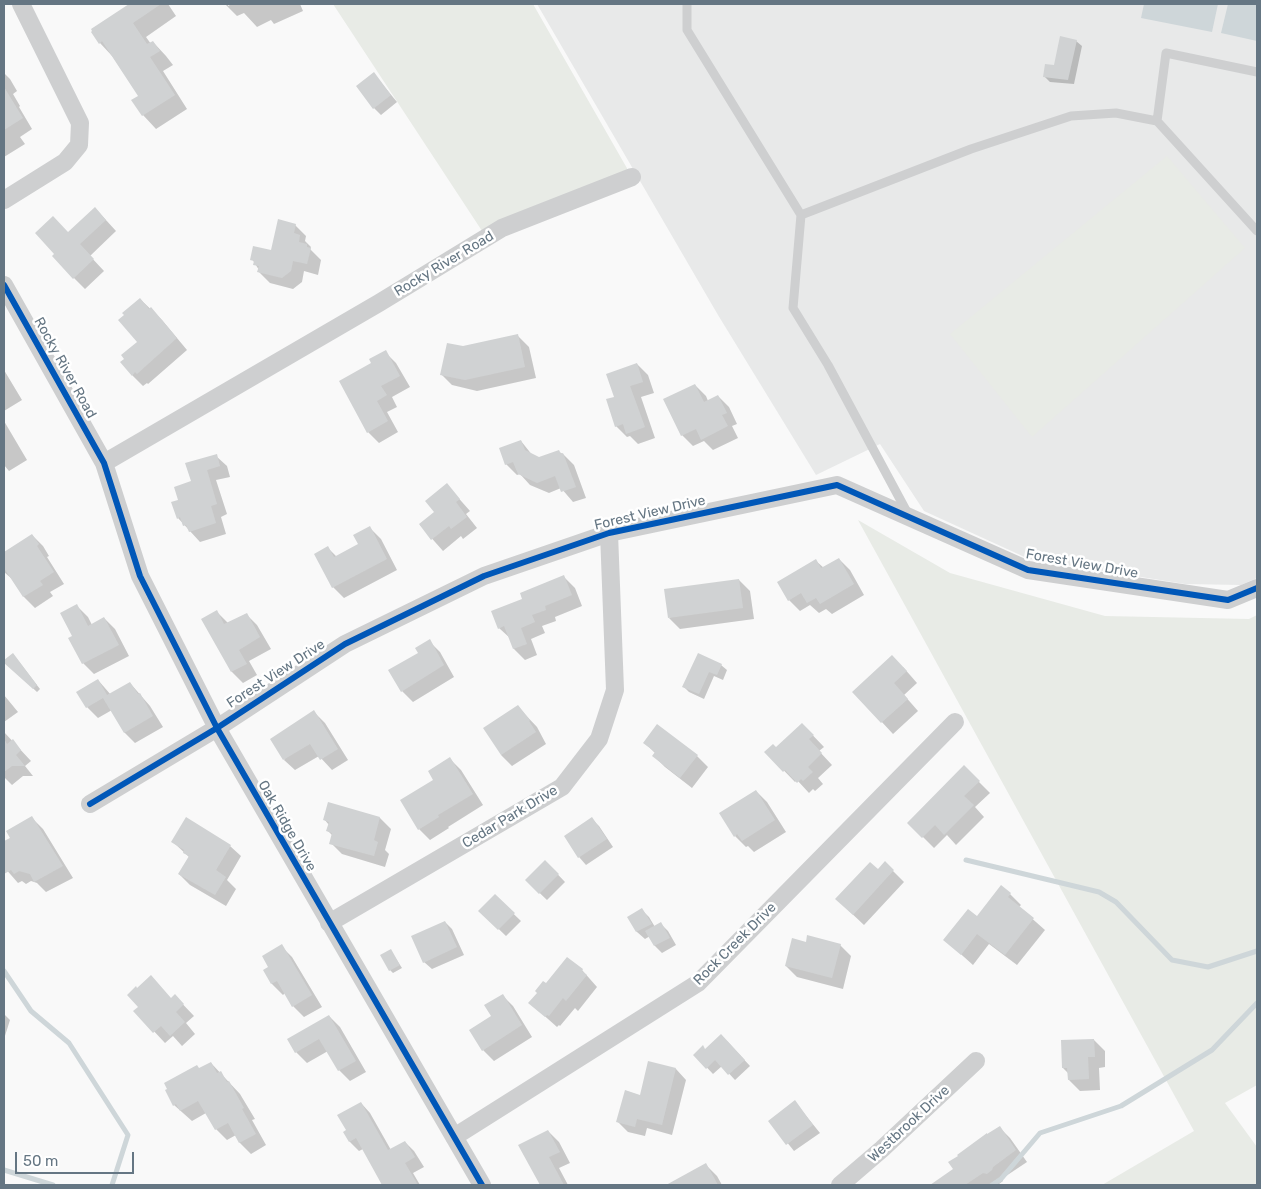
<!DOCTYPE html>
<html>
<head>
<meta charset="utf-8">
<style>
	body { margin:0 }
	#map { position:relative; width:1261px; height:1189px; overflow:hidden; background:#f9f9f9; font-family:Rubik,sans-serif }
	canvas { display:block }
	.frame { position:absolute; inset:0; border:5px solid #657683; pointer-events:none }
	.scale { position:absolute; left:15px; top:1152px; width:119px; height:22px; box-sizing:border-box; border:2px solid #657683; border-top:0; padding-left:6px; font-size:15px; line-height:18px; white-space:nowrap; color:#657683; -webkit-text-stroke:4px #fff; paint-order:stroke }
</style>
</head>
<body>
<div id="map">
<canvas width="1261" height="1189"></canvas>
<div class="frame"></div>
<div class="scale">50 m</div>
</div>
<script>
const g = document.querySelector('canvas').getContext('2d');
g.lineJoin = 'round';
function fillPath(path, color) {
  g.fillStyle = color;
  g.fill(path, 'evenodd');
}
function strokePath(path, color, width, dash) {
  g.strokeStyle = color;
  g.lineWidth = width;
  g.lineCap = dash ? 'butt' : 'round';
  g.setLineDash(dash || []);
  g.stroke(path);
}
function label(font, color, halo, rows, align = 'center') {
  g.font = font + ' Rubik,sans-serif';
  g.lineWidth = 5;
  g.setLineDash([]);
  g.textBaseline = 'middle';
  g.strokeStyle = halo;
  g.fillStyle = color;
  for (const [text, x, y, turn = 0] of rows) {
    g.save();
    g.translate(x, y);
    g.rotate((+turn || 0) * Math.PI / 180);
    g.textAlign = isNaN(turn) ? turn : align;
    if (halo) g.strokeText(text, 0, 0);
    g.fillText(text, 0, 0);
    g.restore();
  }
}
const built = new Path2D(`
	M537 4H1257V578L1241 585 1185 584 1029 559 924 511 880 444 816 475 718 315Z`);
const green = new Path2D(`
	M333 4H533L632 177 486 237Z
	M1167 156 1245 248 1032 437 950 334Z
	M858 520 950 573 1105 616 1249 619 1257 615V1085L1225 1103 1257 1147V1185H1102L1194 1131Z`);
const water = new Path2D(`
	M1144 4H1218L1212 32 1141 18Z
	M1228 4H1257V41L1221 33Z`);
const shadow = new Path2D(`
	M131 4H168L176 16 146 37 151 44 153 42 166 56 173 65 163 71 187 109 156 129 143 115 139 96 113 57 100 43 92 29Z
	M225 4H228V6L232 4H300L303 11 274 24 271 20 257 27 244 13 237 16Z
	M1076 41 1082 46 1074 84 1050 82 1044 76 1054 67Z
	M4 73 10 79 17 91 13 94 20 106 19 107 32 129 20 137 25 144 4 157Z
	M374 74 397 102 381 115 374 108Z
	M95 208 116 231 90 256 104 271 85 289 74 278 68 233Z
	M295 225 306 236 305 241 311 247 310 249 321 260 318 275 304 271 302 282 293 289 270 283 259 272V270L252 259 272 252Z
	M140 299 162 320 187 350 148 384 147 383 143 386 132 375 138 342Z
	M518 336 529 347 536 378 477 391 452 385 441 374Z
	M385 352 396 363 410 387 392 397 397 407 387 412 398 432 379 443 368 432 373 364Z
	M637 364 648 375 654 393 641 397 655 438 638 444 630 436 627 437 616 426V397Z
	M4 370 22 400 4 411Z
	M695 385 706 396 708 401 718 396 729 407 737 424 732 426 738 438 713 450 704 441 693 446 682 435Z
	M4 421 27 460 9 471 4 465Z
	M521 441 533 456 539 459 559 452 563 454 574 465 586 498 573 502 561 488 549 493 530 485 520 474 517 475 506 464Z
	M216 456 227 466 230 477 216 480 227 514 221 517 226 534 200 542 178 518 180 500 193 482Z
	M447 485 470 511 466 514 477 528 463 539 461 536 443 551 420 525 436 512Z
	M370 528 381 539 397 570 344 598 333 587 328 548 337 557 360 545Z
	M32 535 43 546 49 556 47 557 64 584 50 592 53 596 35 608 24 597 12 579 4 572V554Z
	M839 559 850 570 864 595 832 614 826 609 819 613 810 605 800 611 789 600 816 561 824 568Z
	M564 577 575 588 582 606 555 617 556 621 542 626 545 633 531 639 537 655 525 660 514 649 511 639 499 628 524 599Z
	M739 580 750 591 754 619 680 629 669 618Z
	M77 606 88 617 92 625 104 618 115 629 129 656 94 674 83 663 70 638 74 636Z
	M217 612 228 623 246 614 257 625 271 649 249 661 257 675 243 683 232 672 203 619Z
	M429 641 440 652 454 677 413 702 402 691 420 653Z
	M13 654 40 689 37 692 4 661Z
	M721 665 727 670 723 680 714 676 704 699 689 692 683 686Z
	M903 667 917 683 904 695 918 711 893 734 854 692Z
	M98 680 111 695 130 683 150 706 163 727 135 743 124 732 112 710 98 718 87 707Z
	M4 695 18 712 4 722Z
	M518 707 537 727 546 744 512 766 501 755Z
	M314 712 325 723 348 760 332 770 319 756 295 770 284 760Z
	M802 724 824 747 819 751 832 765 818 778 823 784 815 791 813 789 809 793 797 780 795 782 766 752 776 748Z
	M4 732 31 761 25 766 33 776H23L12 785 4 777Z
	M644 742 697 756 708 767 692 788 665 767 654 756 656 754Z
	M450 759 461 770 483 805 448 827 449 828 430 840 419 829 435 780Z
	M964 767 990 793 975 807 984 817 956 845 947 835 934 848 909 823Z
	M756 791 767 802 786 832 754 852 748 846 746 847 735 836Z
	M32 818 43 829 73 878 46 892 37 883 31 881 26 884 22 881 18 883 4 867V842L11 838Z
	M380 818 391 829 385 850 389 854 385 867 342 854 331 843 333 836 328 831 329 825 324 819Z
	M592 819 599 826 613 847 586 865 579 857 566 836Z
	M173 842 230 846 241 856 227 880 236 889 226 906 190 885 179 874 189 857Z
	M545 861 565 882 547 900 526 880Z
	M885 863 904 882 864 925 848 910Z
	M1010 894 1021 905 1019 907 1045 930 1017 965 989 944 973 965 945 940Z
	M495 896 521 921 506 936 480 911Z
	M642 910 649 917 655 927 661 924 668 931 676 945 662 953 655 946 650 936 645 939 637 932 629 917Z
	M445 922 452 929 464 955 432 969 424 962Z
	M840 945 851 956 843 989 797 977 786 966Z
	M281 946 292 957 322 1007 304 1017 293 1006 285 993 283 995 272 984 264 970 270 967Z
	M391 951 402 968 393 973 390 970Z
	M582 970 597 987 578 1011 575 1008 560 1026 559 1025 557 1027 530 1003 546 985Z
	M137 989 172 999 175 996 194 1016 186 1023 195 1034 182 1046 173 1036 165 1043 135 1011 140 1007Z
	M502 995 513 1006 532 1037 494 1061 483 1050Z
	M4 1014 10 1020 4 1039Z
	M329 1016 340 1027 366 1072 350 1081 339 1070 328 1051 307 1063 296 1052Z
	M1094 1040 1105 1051V1067L1099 1068 1100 1090 1080 1091 1069 1080V1074L1063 1068Z
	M727 1041 750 1066 735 1080 722 1066 713 1074 695 1055Z
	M211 1063 240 1094 255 1119 252 1120 266 1145 251 1154 240 1143 236 1135 227 1140 216 1129 206 1113 192 1121 174 1105 166 1091Z
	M649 1063 676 1069 686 1080 672 1135 647 1128 645 1136 628 1132 618 1122 641 1096Z
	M795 1102 820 1133 794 1151 770 1121Z
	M361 1103 370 1113 391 1150 405 1142 414 1151 424 1167 413 1173 420 1185H384L363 1149 359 1151 350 1142 344 1132 347 1131Z
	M999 1127 1010 1138 1027 1162 1003 1178V1181L999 1184 947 1185 942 1178 955 1169 960 1156Z
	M548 1131 559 1142 570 1163 559 1168 568 1185H541L520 1145Z
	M706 1165 717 1176 722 1185H673L672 1183Z`);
const stream = new Path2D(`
	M966 860 1099 892 1116 902 1172 960 1208 967 1257 951
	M4 971 31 1011 69 1043 128 1135 112 1185
	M4 1170 53 1185
	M992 1185 1001 1179 1040 1133 1121 1106 1212 1050 1257 1003`);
const building = new Path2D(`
	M129 4H161L133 23 147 44 153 41 160 51 150 57 175 95 142 116 131 100 138 96 102 41 99 44 91 32 92 31 91 29Z
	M1060 36 1077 40 1068 80 1043 77 1045 64 1054 65Z
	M374 72 391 95 373 109 356 86Z
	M4 87 23 118 4 130Z
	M95 207 106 220 80 244 94 259 73 279 52 256 54 254 35 233 53 216 68 232Z
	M278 219 296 224 294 233 300 235 299 242 307 244V247L311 248 307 264 293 261 291 271 282 278 257 272 259 266 253 265 254 261 250 260 253 246 271 250Z
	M140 298 149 309 151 307 177 338 137 374 135 372 132 376 120 362 124 359 121 355 137 342 118 320 124 315 122 313Z
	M518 334 525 367 465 380 440 375 447 343 463 346Z
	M386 350 400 376 381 386 387 395 377 401 388 421 367 433 339 381 371 363 369 359Z
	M637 363 643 382 630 386 645 427 626 434 623 424 615 427 606 399 614 397 606 374Z
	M695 384 704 402 718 395 727 413 722 415 728 426 701 440 696 429 681 436 663 399Z
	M521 440 525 450 539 457 559 450 561 454 563 453 576 487 561 492 555 476 537 483 518 474 513 462 505 465 499 448Z
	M217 454 220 466 207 470 217 504 211 506 216 523 189 532 186 525 183 526 180 517 177 519 171 502 178 500 174 487 191 481 185 463Z
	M447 483 460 499 456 502 467 517 451 529 449 526 431 540 419 524 434 512 425 501Z
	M370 526 387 559 332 588 314 554 328 546 334 557 358 544 353 535Z
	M32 534 39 544 37 546 54 572 40 581 43 585 23 597 4 568V552Z
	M839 558 854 584 820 604 816 598 807 603 801 593 788 601 777 582 816 559 821 568Z
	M564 575 572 595 545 606 546 610 532 615 535 622 521 628 527 644 513 649 504 626 498 629 491 611 522 599 520 593Z
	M739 579 743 608 668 618 664 589Z
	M77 604 88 626 104 617 119 645 82 664 68 638 72 636 60 613Z
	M217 610 224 624 247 613 260 637 239 650 247 664 231 672 201 619Z
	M430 639 444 665 401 692 388 670 418 653 415 648Z
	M13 653 37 685 33 689 4 663V660Z
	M698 653 722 664 717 675 709 672 699 694 682 687Z
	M892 655 907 671 894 683 908 699 881 723 852 692Z
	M98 679 107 695 130 682 138 694 140 693 153 716 124 733 103 698 86 708 76 692Z
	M518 705 530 720 529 721 536 732 501 755 483 728Z
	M314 710 338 749 320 760 310 744 283 760 270 739Z
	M802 723 814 735 809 739 822 753 808 767 813 772 803 781 801 779 797 783 785 770 783 772 764 752 773 744 776 747Z
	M657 724 698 755 680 778 652 756 655 752 643 743Z
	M4 739 7 744 13 739 21 750 16 755 25 766H12L4 772Z
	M450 757 473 794 438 815 439 817 418 830 400 800 433 780 428 771Z
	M964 765 980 781 964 796 974 805 944 835 935 825 922 838 907 823Z
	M756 790 775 820 742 841 737 834 734 837 719 813Z
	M328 802 380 817 374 840 378 842 374 856 329 844 332 833 326 831 329 822 323 820Z
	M32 816 63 866 34 882 30 874 19 871 14 874 11 870 4 874V841L10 838 6 831Z
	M186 817 231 845 216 870 226 877 215 895 178 874 189 856 183 853 184 850 171 842Z
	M592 817 607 839 578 858 564 836Z
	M545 860 559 874 539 894 525 880Z
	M885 861 894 870 853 915 835 899 870 862 878 869Z
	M1001 885 1011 893 1008 897 1034 918 1005 955 977 934 961 955 943 940 968 909 977 916Z
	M495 894 515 913 498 930 478 911Z
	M642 908 652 924 636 932 627 917Z
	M445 921 457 947 423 963 411 936Z
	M661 922 670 938 654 946 645 931Z
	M807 935 841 944 832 978 785 966 792 938 806 942Z
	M282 944 312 995 292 1007 277 981 271 984 263 970 268 967 262 956Z
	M391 949 400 965 389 971 380 955Z
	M567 957 583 969 582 971 587 975 566 1001 563 998 549 1016 547 1015 545 1017 528 1003 537 993 535 991 543 981 546 983Z
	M151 975 171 998 175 994 184 1004 176 1012 185 1022 170 1036 161 1026 153 1033 133 1011 138 1007 127 995 136 986 137 988Z
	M503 994 522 1025 482 1051 469 1030 491 1016 484 1005Z
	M329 1015 356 1061 338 1071 319 1039 295 1053 287 1039Z
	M721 1034 745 1060 728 1075 715 1060 706 1069 693 1055 703 1045 705 1049Z
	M1094 1039 1095 1057H1088L1089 1079 1068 1080 1067 1068H1062L1061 1040Z
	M648 1061 676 1068 662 1125 637 1119 635 1127 616 1122 625 1090 640 1095Z
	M211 1062 217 1073 221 1071 227 1082 229 1081 244 1108 242 1109 256 1134 239 1143 228 1123 215 1130 198 1101 180 1111 176 1104 173 1106 165 1090 167 1089 164 1083 197 1065 199 1068Z
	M795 1100 813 1125 786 1145 768 1121Z
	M361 1102 388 1150 405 1141 415 1157 405 1163 418 1185H382L356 1138 349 1142 343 1132 346 1130 337 1115Z
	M1000 1126 1016 1150 993 1167 992 1170 987 1174 983 1173 965 1185H930L953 1169 948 1162 958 1156 957 1155 987 1133V1134Z
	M548 1130 560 1152 549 1157 564 1185H540L518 1145Z
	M706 1163 718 1185H666Z`);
const lane = new Path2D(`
	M687 4V30L801 215 971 149 1071 116 1116 113 1157 121 1257 231
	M1157 121 1166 53 1257 72
	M801 215 793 308 828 365 908 514`);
const street = new Path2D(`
	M4 200 65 162 79 145 80 123 21 4
	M4 285 104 463 140 576 217 728 482 1185
	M104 463 379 303 502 228 632 177
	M90 804 217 728 345 644 484 576 609 533 837 485 1028 570 1228 600 1257 588
	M329 923 562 787 599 739 615 690 609 533
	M454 1137 698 983 955 722
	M840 1185 882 1149 976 1061`);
const cycleway = new Path2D(`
	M4 285 104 463 140 576 217 728 482 1185
	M90 804 217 728 345 644 484 576 609 533 837 485 1028 570 1228 600 1257 588`);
const streetNames = [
	["Rocky River Road",444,264,-31],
	["Rocky River Road",65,368,61],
	["Forest View Drive",650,513,-13],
	["Forest View Drive",1082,564,10],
	["Forest View Drive",276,674,-33],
	["Cedar Park Drive",510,817,-31],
	["Oak Ridge Drive",287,826,60],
	["Rock Creek Drive",735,944,-45],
	["Westbrook Drive",909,1124,-43]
];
fillPath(built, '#e8e9e9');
fillPath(green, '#e8ebe6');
fillPath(water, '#ced6d9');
fillPath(shadow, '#0003');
strokePath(stream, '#ced6d9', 5);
fillPath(building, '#d0d2d3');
strokePath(lane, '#cecfd0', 9);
strokePath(street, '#cecfd0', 18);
strokePath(cycleway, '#0057b8', 6);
label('14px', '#657683', '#fff', streetNames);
</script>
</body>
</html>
